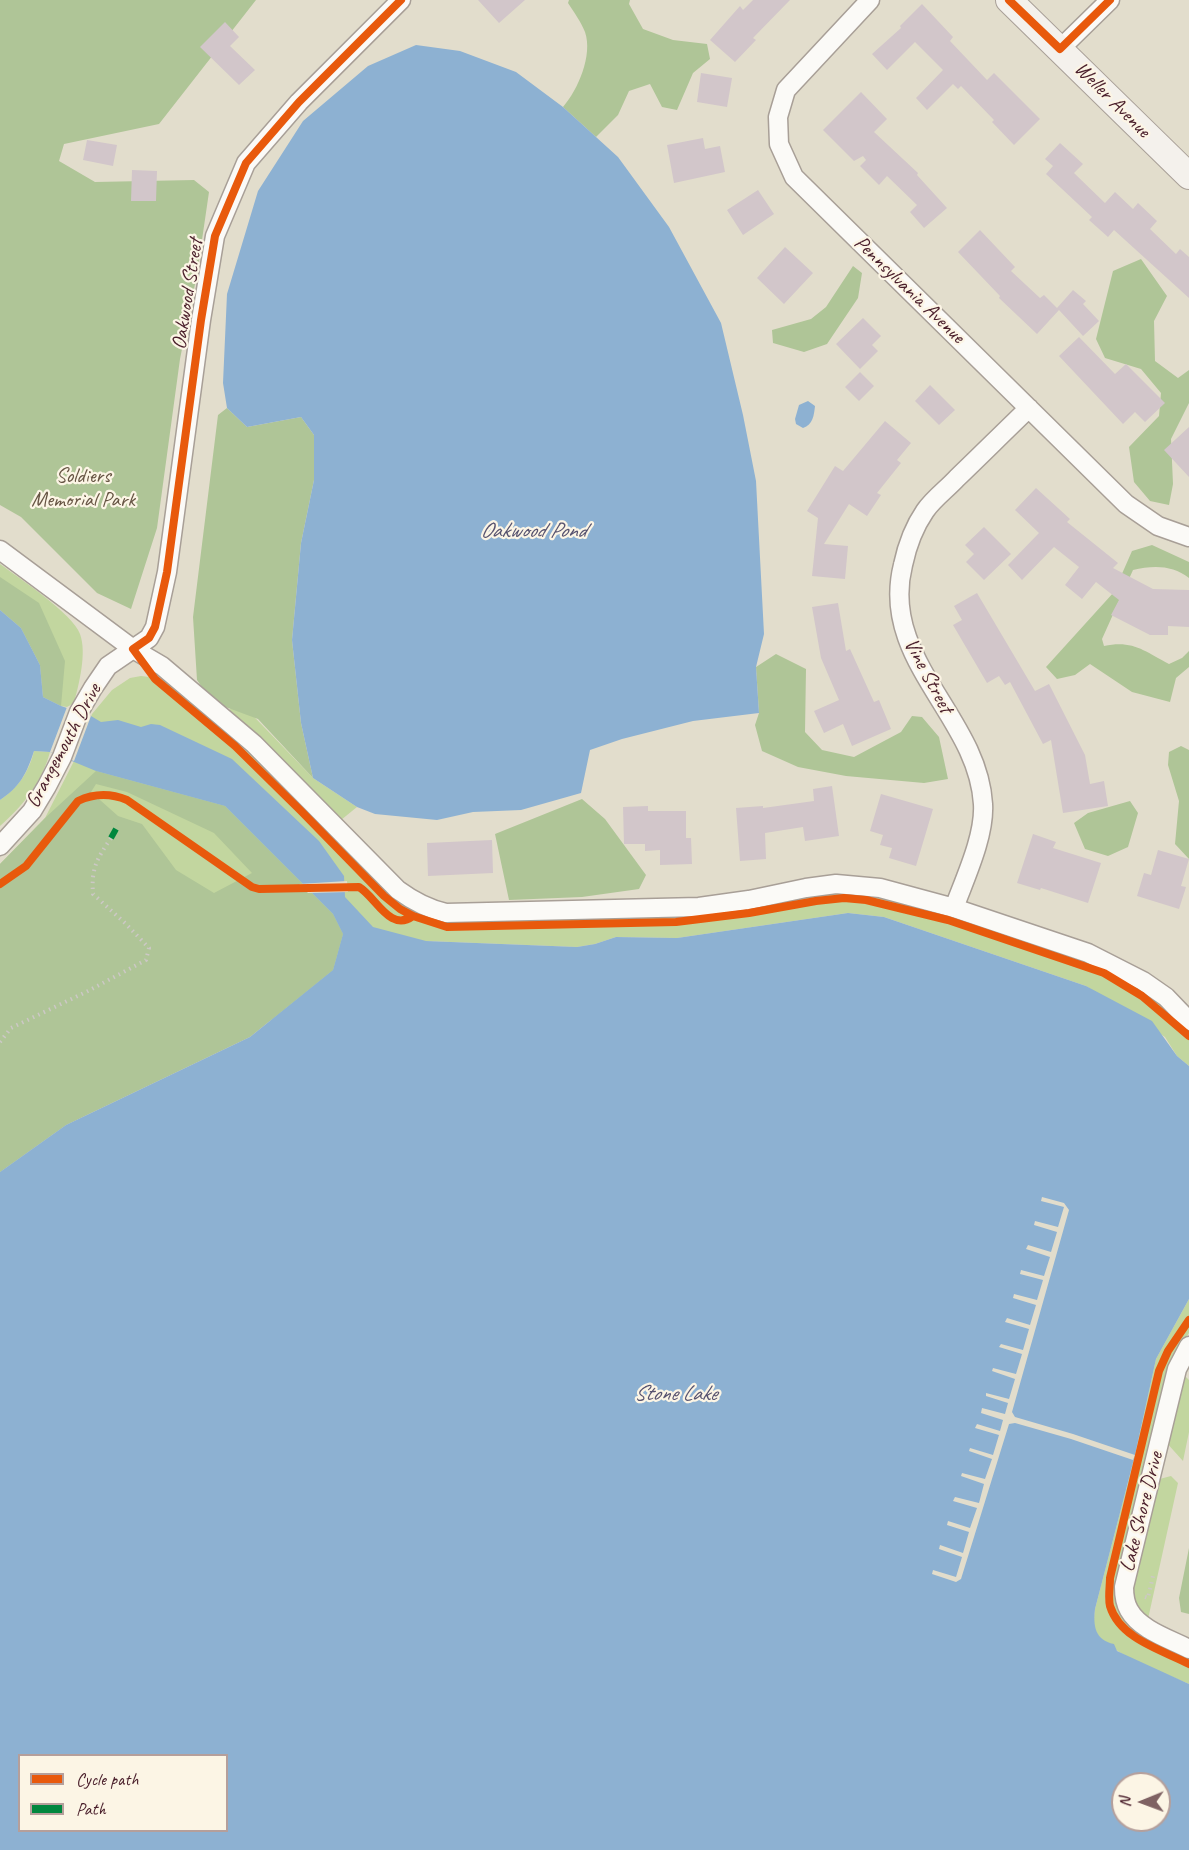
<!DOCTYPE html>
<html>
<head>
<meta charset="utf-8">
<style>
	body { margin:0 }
	#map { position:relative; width:1189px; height:1850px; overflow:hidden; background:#e2ddcc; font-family:Caveat,sans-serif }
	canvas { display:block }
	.legend { position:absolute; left:18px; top:1754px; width:210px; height:78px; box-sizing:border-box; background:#fcf5e5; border:2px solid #b59f9b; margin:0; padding:8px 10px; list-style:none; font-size:18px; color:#4a1f2b }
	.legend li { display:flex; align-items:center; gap:12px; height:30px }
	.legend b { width:30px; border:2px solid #b59f9b }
	.north { position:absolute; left:1111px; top:1772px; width:60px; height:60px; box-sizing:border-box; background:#fcf5e5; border:2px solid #b59f9b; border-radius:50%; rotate:269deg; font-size:16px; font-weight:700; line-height:24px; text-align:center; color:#4a1f2b }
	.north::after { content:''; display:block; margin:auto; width:21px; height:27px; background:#7f6263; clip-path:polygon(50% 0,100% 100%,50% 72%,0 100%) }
</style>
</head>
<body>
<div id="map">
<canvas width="1189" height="1850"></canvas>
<ul class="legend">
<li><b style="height:8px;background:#e8590c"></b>Cycle path</li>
<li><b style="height:8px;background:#00873e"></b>Path</li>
</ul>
<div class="north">N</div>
</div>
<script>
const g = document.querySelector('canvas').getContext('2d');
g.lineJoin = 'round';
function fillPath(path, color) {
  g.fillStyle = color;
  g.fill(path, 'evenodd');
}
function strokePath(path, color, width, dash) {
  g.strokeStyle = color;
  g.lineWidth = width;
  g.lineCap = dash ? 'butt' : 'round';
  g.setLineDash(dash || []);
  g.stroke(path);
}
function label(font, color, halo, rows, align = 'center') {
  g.font = font + ' Caveat,sans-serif';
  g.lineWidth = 4.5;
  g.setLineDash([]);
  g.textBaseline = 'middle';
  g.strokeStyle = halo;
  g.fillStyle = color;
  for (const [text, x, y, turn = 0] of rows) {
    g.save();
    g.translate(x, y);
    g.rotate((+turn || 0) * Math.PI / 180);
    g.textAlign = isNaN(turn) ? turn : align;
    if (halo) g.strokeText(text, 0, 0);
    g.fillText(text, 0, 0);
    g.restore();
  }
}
const green = new Path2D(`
	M0 564C19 578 73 614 80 634 87 653 79 684 74 703L67 707 61 706 43 697 40 665 21 628 0 610Z
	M141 676 158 678 172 685 434 918 840 890 901 898 1079 956 1129 979 1189 1027V1066L1177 1056 1165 1037 1086 986 884 917 848 913 677 938 616 937 595 944 577 947 426 941 66 1125 0 1172V864L45 818 74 761 92 714 112 690 130 678Z
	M238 700 313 778 357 807 341 820 226 714Z
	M34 751 50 752C42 782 23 806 0 826V800C18 788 29 772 34 751Z
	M1189 1299V1333L1170 1363 1164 1386 1120 1564C1118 1577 1116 1589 1118 1601 1122 1633 1164 1644 1189 1656V1684C1167 1674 1107 1653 1096 1632 1093 1625 1094 1617 1095 1609L1135 1455 1156 1359Z
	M1182 1373 1189 1380V1432L1183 1461 1165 1441Z
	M1171 1476 1178 1483 1148 1619 1136 1608 1131 1596 1156 1480Z`);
const forest = new Path2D(`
	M0 0H256L159 124 64 144 59 161 95 182 194 180 209 192 197 274 180 359 157 528 131 609 97 593 21 517 0 505Z
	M569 0H630L629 4 643 29 673 40 707 44 710 59 693 73 677 110 662 107 650 84 629 91 618 115 596 137 563 107C578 90 593 55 585 32 581 22 574 12 568 3Z
	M1141 259 1167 296 1154 321 1155 361 1178 378 1189 370V403L1171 439 1173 484 1169 505 1150 501 1134 482 1129 447 1159 416 1161 393 1141 369 1105 358 1096 339 1113 271Z
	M853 266 862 273 858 298 827 344 804 352 773 343 772 330 811 319 826 307Z
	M227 408 247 427 301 417 314 435V480L301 543 292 640 301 723 313 778 258 719 212 702 197 680 193 617 218 415Z
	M1152 545 1189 562V578C1173 565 1153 565 1133 570L1102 639 1104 646C1133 640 1144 651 1169 664L1182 658 1189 651V667L1176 678 1170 702 1132 692 1090 664 1075 675 1057 679 1046 667 1114 592 1132 551Z
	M0 577 39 603 65 661 61 706 43 697 40 665 21 628 0 610Z
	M776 654 806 669 805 732 822 750 854 757 901 732 912 716 922 717 939 737 948 779 924 783 846 776 798 767 762 751 755 725 759 713 756 667Z
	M1181 746 1189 750V859L1175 844 1179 801 1168 765 1169 752Z
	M96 771 225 806 333 914 343 934 333 970 250 1037 66 1125 0 1172V864L45 818ZM96 784 127 792 214 833 252 873 214 893 176 870 142 824 118 816 91 792Z
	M582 799 605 819 646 875 639 889 582 897 509 900 495 834Z
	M1130 801 1138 813 1128 847 1108 856 1085 849 1074 823 1088 813Z
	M1189 1548V1614L1181 1612 1179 1598Z`);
const water = new Path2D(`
	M416 45 460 51 516 72 563 107 618 157 669 227 721 323 743 415 756 481 764 634 756 667 759 713 693 721 622 739 590 750 581 793 521 810 473 812 437 820 375 814 357 807 313 778 301 723 292 640 301 543 314 480V435L301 417 247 427 227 408 223 383 227 294 258 191 303 121 368 66Z
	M808 401 815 406C814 415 813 425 803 428L796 424 795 419 799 405Z
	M0 610 21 628 40 665 43 697 61 706 91 716 101 722 118 720 141 727 151 724 160 725 232 759 319 841 344 876 345 897 373 927 426 941 577 947 595 944 616 937 677 938 848 913 884 917 1086 986 1152 1021 1177 1056 1189 1066V1299L1156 1359 1135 1455 1095 1609C1093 1626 1095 1640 1114 1644L1117 1651 1189 1684V1850H0V1172L66 1125 250 1037 333 970 343 934 333 914 225 806 96 771 50 752 34 751C27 773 20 787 0 800ZM20 1756H226V1830H20ZM1123 1784H1159V1820H1123Z`);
const pier = new Path2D(`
	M67 707 91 716 74 761 50 752Z
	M347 881 348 892 308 893 299 884Z
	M1042 1197 1064 1203 1069 1210 1012 1412 1015 1417 1073 1434 1135 1455 1133 1460 1071 1439 1015 1423 1009 1424 961 1579 956 1582 932 1574 933 1570 956 1577 962 1557 939 1549 940 1545 963 1553 969 1532 947 1525 948 1521 970 1528 977 1508 953 1501 955 1497 979 1503 984 1484 961 1476 962 1473 985 1479 992 1459 969 1451 970 1448 993 1455 999 1435 975 1428 977 1424 1000 1431 1003 1420 981 1413 982 1408 1005 1414 1008 1403 986 1396V1393L1009 1399 1015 1379 992 1371 993 1368 1016 1374 1022 1354 999 1347 1001 1344 1023 1350 1029 1329 1005 1322 1007 1318 1030 1325 1036 1305 1013 1298 1014 1294 1037 1300 1043 1280 1020 1274 1021 1270 1044 1276 1050 1257 1026 1249 1028 1245 1051 1252 1057 1232 1034 1225 1035 1221 1058 1227 1064 1207 1041 1201Z`);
const building = new Path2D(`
	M478 0H525L499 23Z
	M753 0H790L753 38 756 40 735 62 710 40 740 6 743 10Z
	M922 4 953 37 950 41 987 80 994 73 1040 119 1014 145 992 122 994 120 961 86 958 89 953 84 927 110 916 98 943 70 915 42 887 70 872 54 901 28 900 26Z
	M225 22 239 37 230 46 255 70 239 85 200 47Z
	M701 73 732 78 727 107 697 102Z
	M861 92 887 119 874 132 918 173 917 175 947 208 924 228 910 212 917 205 887 176 879 185 860 166 866 160 863 156 854 161 823 130Z
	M703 138 705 149 720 146 725 172 674 183 667 145Z
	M87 140 117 145 113 166 83 160Z
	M1060 143 1083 164 1074 173 1105 203 1115 192 1133 209 1138 203 1157 221 1150 229 1176 254 1180 249 1189 257V298L1114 230 1108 237 1089 220 1092 217 1046 174 1053 166 1045 159Z
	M132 170 157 171 156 201H131Z
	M758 190 774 214 743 235 727 210Z
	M980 230 1015 267 1011 271 1040 298 1044 295 1057 308 1073 290 1086 301 1083 304 1099 321 1083 336 1059 310 1037 334 999 298 1000 296 958 252Z
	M785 247 813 273 784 304 757 278Z
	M863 318 881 336 872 345 878 351 860 369 836 344Z
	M1079 337 1115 374 1126 364 1165 403 1145 422 1135 412 1123 424 1059 356Z
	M860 372 874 386 859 401 845 387Z
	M930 385 955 410 939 425 915 401Z
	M885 421 911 443 897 460 901 463 877 493 881 495 867 516 849 504 824 544 848 546 845 579 812 576 818 518 807 511 835 466 843 471Z
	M1189 427V477L1164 450Z
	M1036 488 1070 519 1067 522 1118 563 1113 568 1153 589 1189 590V627L1168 626V635H1150L1111 615 1119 600 1096 582 1082 599 1065 585 1079 567 1054 547 1022 580 1008 565 1039 533 1015 510Z
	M984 527 1011 554 984 580 966 562 974 554 965 545Z
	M977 593 1035 691 1049 684 1085 755 1090 784 1104 781 1108 806 1063 813 1051 740 1043 744 1010 682 1005 685 999 676 987 683 953 625 962 620 954 606Z
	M838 603 846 651 850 649 874 702 879 700 891 729 852 746 843 724 824 733 814 711 839 700 821 658 812 607Z
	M832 786 839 836 805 841 803 827 765 833 766 859 740 861 736 808 763 806V808L814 801 813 789Z
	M881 794 933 809 916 866 889 858 892 848 880 845 883 835 870 831Z
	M648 806V811H686V838H691L692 864 660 865V850L645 851V844H624L623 807Z
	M1033 834 1056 842 1053 848 1101 863 1088 903 1041 888 1040 890 1017 883Z
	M492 840 493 873 428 876 427 843Z
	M1158 850 1189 859 1181 886 1186 887 1179 909 1137 896 1144 873 1151 875Z`);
const path = new Path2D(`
	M0 1042 11 1028 88 991 146 960 149 948 126 924 93 894C91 868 97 859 111 838
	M1145 1597 1148 1598 1153 1576`);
const street = new Path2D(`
	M870 0 786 90 778 117 779 144 794 177 1126 504 1158 526 1189 537
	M1060 49 1110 0
	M0 550 133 649 162 666 254 744 398 890C413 901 428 909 446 913L699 907 749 900 806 888 836 884 880 888 954 908 1088 953 1143 981 1166 997 1189 1021
	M0 846 32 811 47 786 62 757 79 712 93 688 108 666 149 638 155 627 167 572 201 320 215 236 246 163 299 102 401 0
	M954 908C965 878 985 836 983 804 978 716 879 660 903 565 907 546 914 527 925 511 933 499 947 489 957 478 981 455 1005 431 1029 408
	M1189 1346 1177 1369 1124 1587C1124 1595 1125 1603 1129 1610 1140 1630 1170 1639 1189 1649`);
const secondary = new Path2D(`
	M1009 0 1189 176`);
const quiet = new Path2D(`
	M111 838 116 829`);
const cycleway = new Path2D(`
	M401 0 299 102 246 163 215 236 201 320 167 572 155 627 149 638 133 649 155 679 235 746 301 811 384 896 400 909 413 916 447 927 676 922 749 913 816 901 844 898 866 900 948 920 1104 973 1142 996 1189 1036
	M1009 0 1060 49 1110 0
	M0 884 26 866 78 801C95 793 110 793 127 800L252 887 259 889 359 887C376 897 390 933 413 916
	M1189 1320 1168 1351 1159 1371 1110 1578C1110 1586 1108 1598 1110 1606 1120 1639 1162 1650 1189 1664`);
const streetNames = [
	["Weller Avenue",1112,100,45],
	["Pennsylvania Avenue",909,290,44],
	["Oakwood Street",188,294,-81],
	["Vine Street",928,676,62],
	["Grangemouth Drive",64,746,-62],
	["Lake Shore Drive",1142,1512,-76]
];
const parkNames = [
	["Soldiers",83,476],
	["Memorial Park",83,500]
];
const waterNames = [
	["Oakwood Pond",533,531],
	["Stone Lake",675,1394]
];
fillPath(green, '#c2d69f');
fillPath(forest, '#afc597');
fillPath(water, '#8db1d2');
fillPath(pier, '#e2ddcc');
fillPath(building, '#d2c6ca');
strokePath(street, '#a89f97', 21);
strokePath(secondary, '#a89f97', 28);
strokePath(path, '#ccc8c5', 4, [1.5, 4.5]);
strokePath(street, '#fbfaf7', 18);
strokePath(secondary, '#f4f1ec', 26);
strokePath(quiet, '#00873e', 6, [12, 6]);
strokePath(cycleway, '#e8590c', 8);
label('21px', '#4a1f2b', '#fcf5e5', streetNames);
label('21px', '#665443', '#fcf5e5', parkNames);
label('italic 22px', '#56526f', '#fcf5e5', waterNames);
</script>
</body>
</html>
